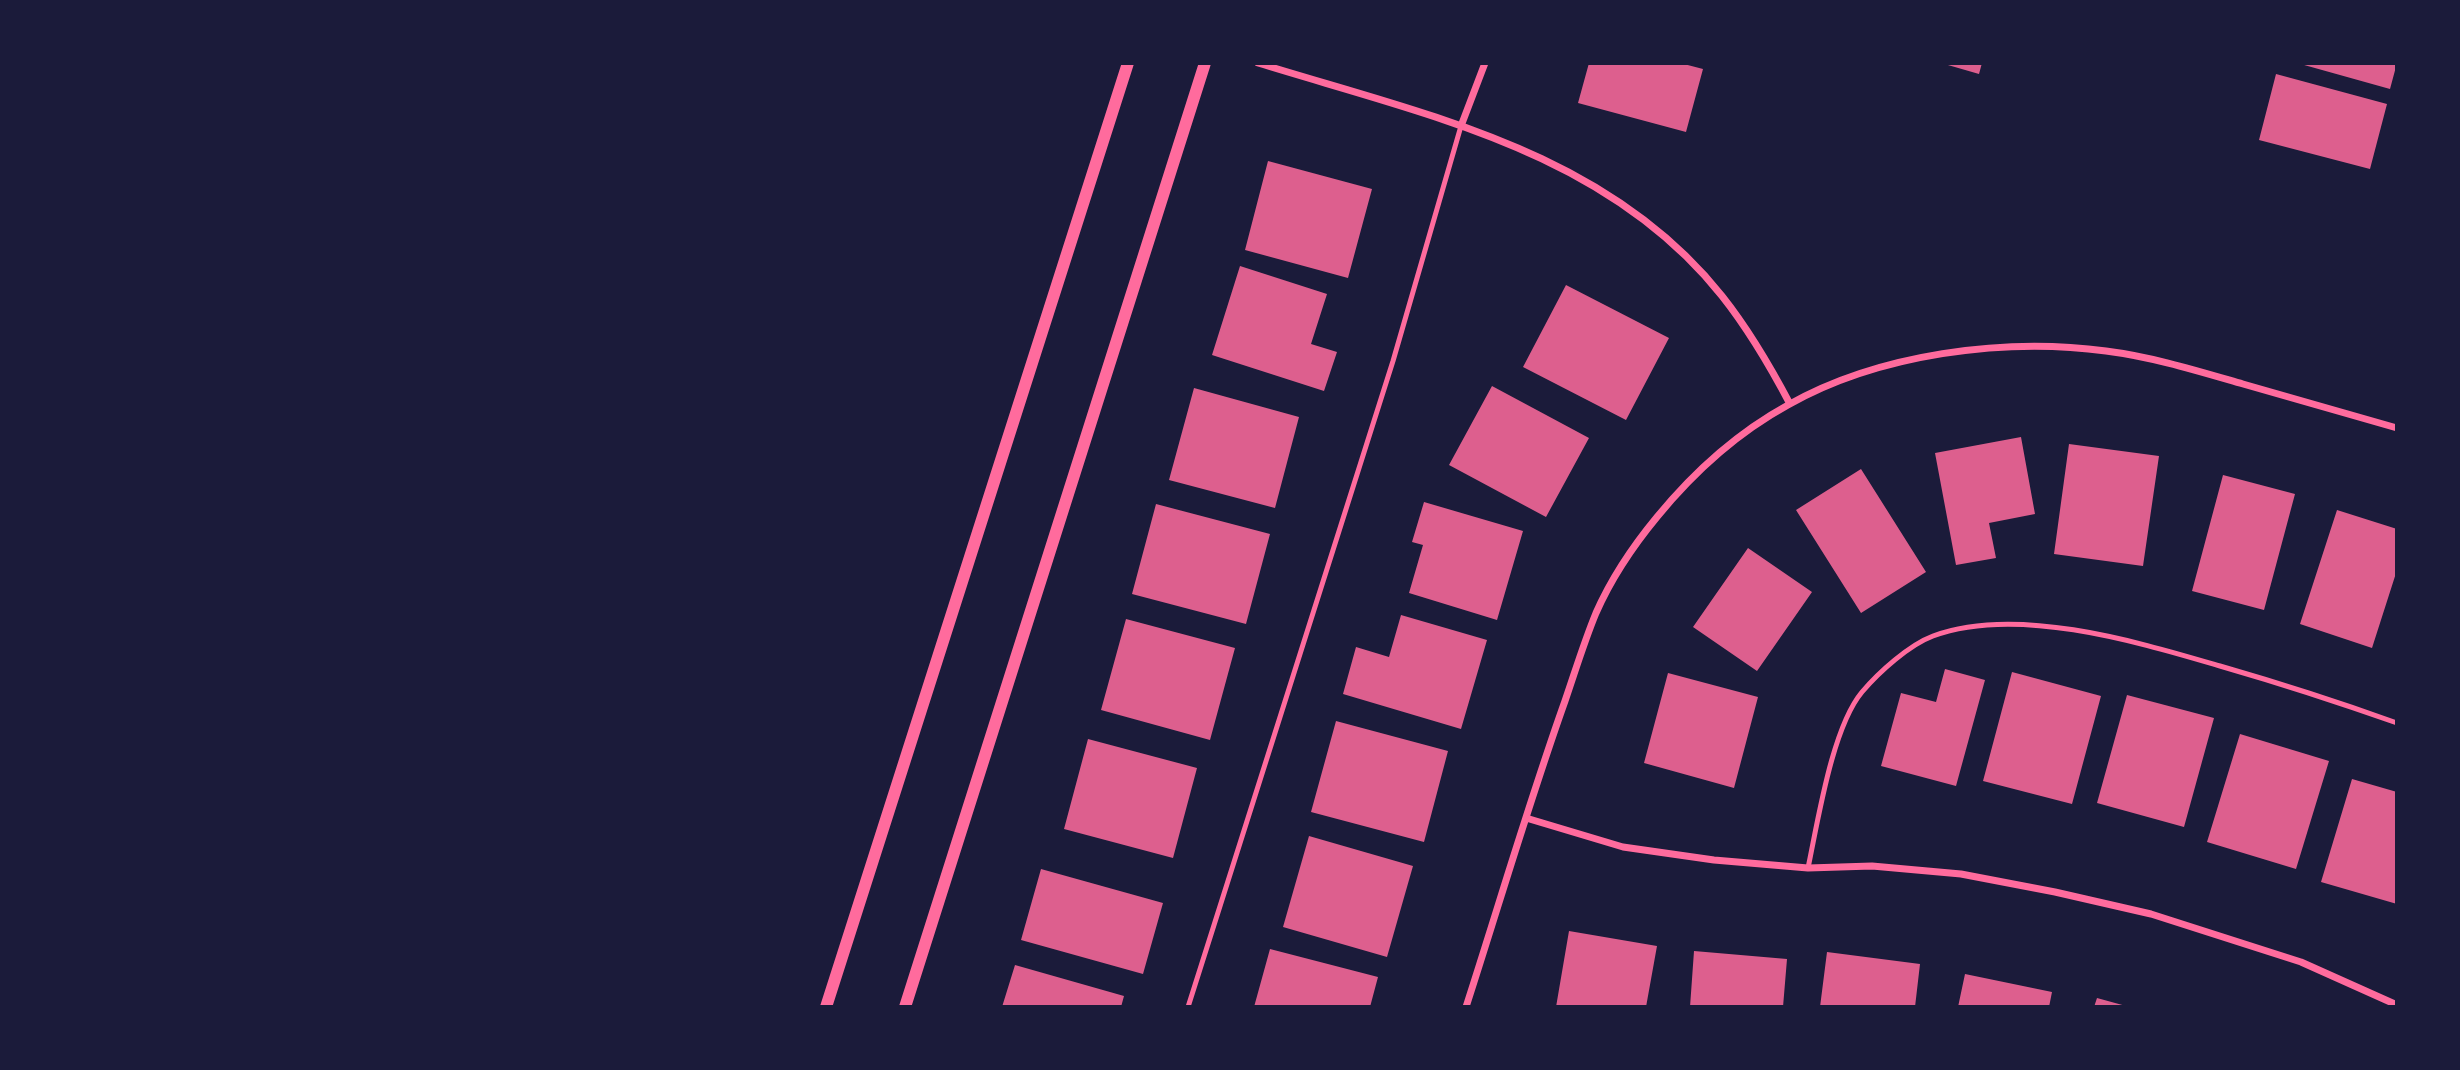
<!DOCTYPE html>
<html>
<head>
<meta charset="utf-8">
<style>
	body { margin:0 }
	#map { position:relative; width:2460px; height:1070px; overflow:hidden; background:#1b1b3a; font-family:"Sofia Sans Condensed",sans-serif }
	canvas { display:block }
	.frame { position:absolute; inset:0; border:65px solid #1b1b3a; pointer-events:none }
</style>
</head>
<body>
<div id="map">
<canvas width="2460" height="1070"></canvas>
<div class="frame"></div>
</div>
<script>
const g = document.querySelector('canvas').getContext('2d');
g.lineJoin = 'round';
function fillPath(path, color) {
  g.fillStyle = color;
  g.fill(path, 'evenodd');
}
function strokePath(path, color, width, dash) {
  g.strokeStyle = color;
  g.lineWidth = width;
  g.lineCap = dash ? 'butt' : 'round';
  g.setLineDash(dash || []);
  g.stroke(path);
}
const building = new Path2D(`
	M1589 63H1680L1703 69 1686 132 1578 103Z
	M1941 63H1982L1979 74Z
	M2297 63H2397L2390 89Z
	M2276 74 2387 104 2370 169 2259 140Z
	M1268 161 1372 189 1348 278 1245 250Z
	M1240 266 1327 294 1311 344 1337 352 1324 391 1212 355Z
	M1566 285 1669 338 1626 420 1523 367Z
	M1492 386 1589 438 1546 517 1449 465Z
	M1194 388 1299 417 1275 508 1169 480Z
	M2021 437 2035 514 1989 523 1996 558 1956 565 1935 453Z
	M2069 444 2159 456 2143 566 2054 554Z
	M1861 469 1926 572 1861 613 1796 510Z
	M2223 475 2295 494 2264 610 2192 591Z
	M1424 502 1523 531 1497 620 1409 593 1423 545 1412 542Z
	M1156 504 1270 534 1246 624 1132 594Z
	M2337 510 2397 529V570L2372 648 2300 624Z
	M1748 548 1812 592 1757 671 1693 627Z
	M1401 615 1487 640 1461 729 1343 694 1356 647 1389 657Z
	M1126 619 1235 648 1210 740 1101 710Z
	M1945 669 1985 680 1956 786 1881 766 1901 693 1936 702Z
	M2012 672 2101 696 2072 804 1983 781Z
	M1668 673 1758 697 1734 788 1644 763Z
	M2127 695 2214 718 2184 827 2097 803Z
	M1336 721 1448 751 1424 842 1311 812Z
	M2240 734 2329 761 2296 869 2207 842Z
	M1088 739 1197 768 1173 858 1064 829Z
	M2352 779 2397 792V904L2321 882Z
	M1309 836 1413 866 1387 957 1283 927Z
	M1041 869 1163 903 1143 974 1021 940Z
	M1569 931 1657 946 1646 1007H1556Z
	M1270 949 1378 977 1370 1007H1254Z
	M1694 951 1787 959 1783 1007H1690Z
	M1827 952 1920 964 1915 1007H1820Z
	M1015 965 1124 996 1121 1007H1002Z
	M1965 974 2052 992 2049 1007H1958Z
	M2097 998 2126 1006V1007H2094Z`);
const service = new Path2D(`
	M1808 868C1818 821 1832 728 1862 692 1879 672 1909 645 1933 636 2016 605 2138 642 2220 666 2279 683 2338 702 2397 723
	M1188 1007 1393 361 1461 126`);
const minor = new Path2D(`
	M1258 63C1426 115 1607 151 1722 296 1749 330 1770 366 1790 404
	M1461 126 1485 63
	M1526 818 1623 847 1714 860 1808 868 1872 866 1961 874 2055 892 2151 914 2301 962 2397 1005
	M1466 1007C1499 905 1529 802 1565 701 1575 672 1584 642 1596 613 1611 579 1633 546 1657 517 1693 473 1737 433 1788 405 1878 354 2004 337 2106 351 2153 357 2198 371 2243 384 2294 399 2346 413 2397 428`);
const tertiary = new Path2D(`
	M826 1007 1128 63
	M905 1007 1205 63`);
fillPath(building, '#dd5f8e');
strokePath(service, '#ff6b9d', 5);
strokePath(minor, '#ff6b9d', 7);
strokePath(tertiary, '#ff6b9d', 12);
</script>
</body>
</html>
